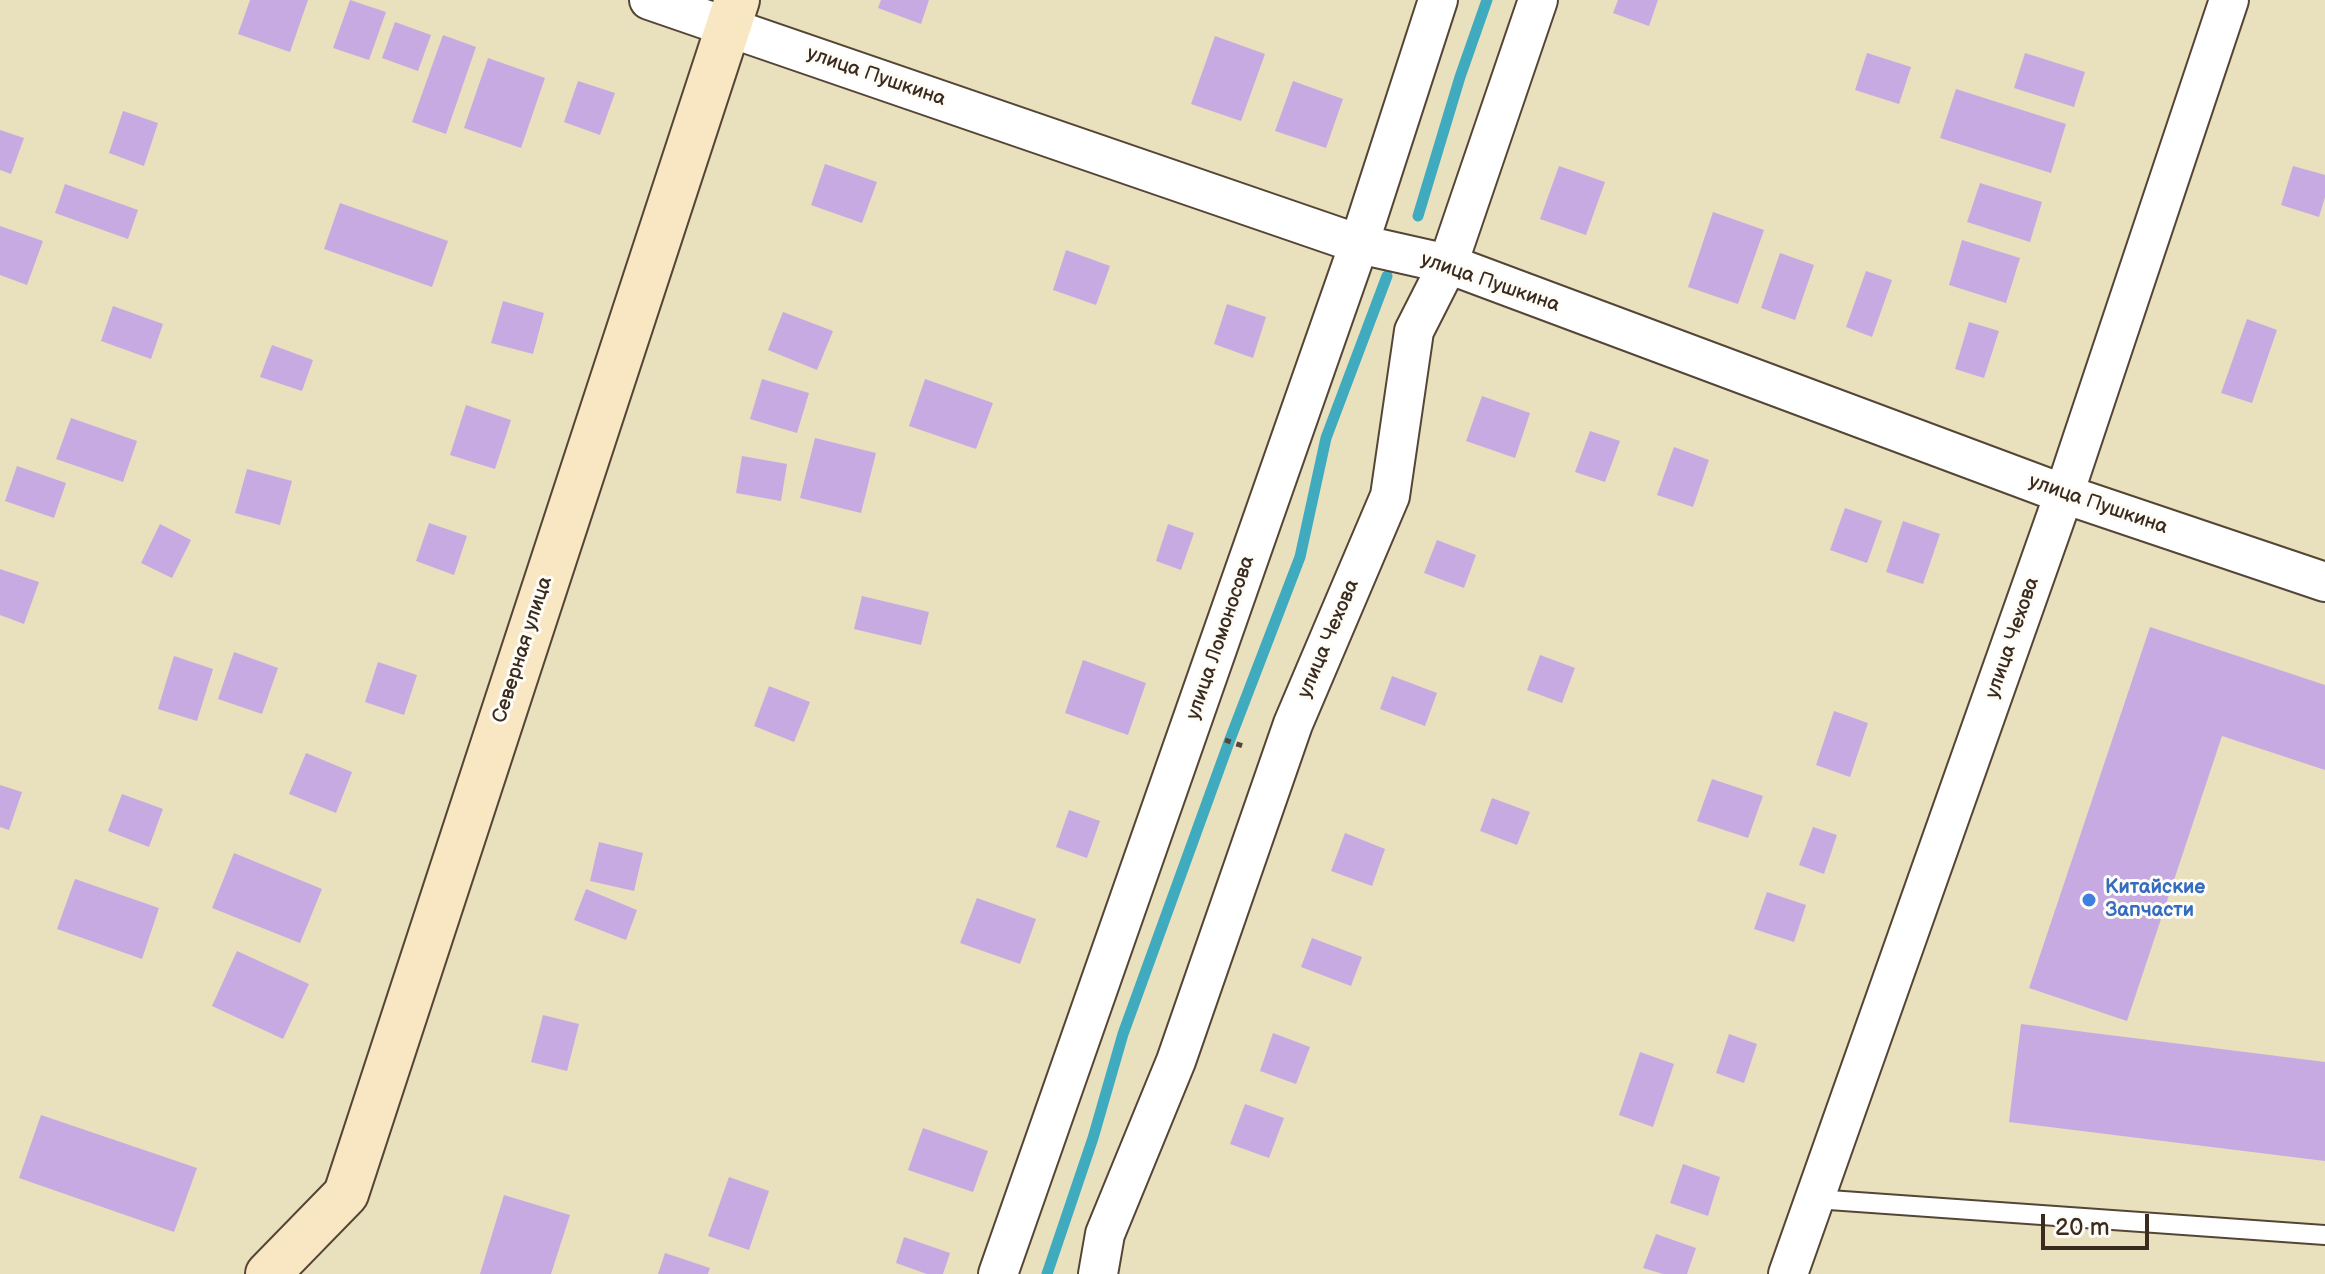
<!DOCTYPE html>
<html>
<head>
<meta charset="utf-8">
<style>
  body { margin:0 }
  #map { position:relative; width:2325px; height:1274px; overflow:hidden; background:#e9e0bd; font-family:"Balsamiq Sans",sans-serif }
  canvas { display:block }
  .scale { position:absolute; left:2041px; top:1214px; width:108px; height:36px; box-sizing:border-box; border:4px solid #3b2a1e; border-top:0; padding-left:10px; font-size:24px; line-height:28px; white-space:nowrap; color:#3b2a1e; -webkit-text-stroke:6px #fdfcf7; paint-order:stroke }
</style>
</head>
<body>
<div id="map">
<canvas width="2325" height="1274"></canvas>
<div class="scale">20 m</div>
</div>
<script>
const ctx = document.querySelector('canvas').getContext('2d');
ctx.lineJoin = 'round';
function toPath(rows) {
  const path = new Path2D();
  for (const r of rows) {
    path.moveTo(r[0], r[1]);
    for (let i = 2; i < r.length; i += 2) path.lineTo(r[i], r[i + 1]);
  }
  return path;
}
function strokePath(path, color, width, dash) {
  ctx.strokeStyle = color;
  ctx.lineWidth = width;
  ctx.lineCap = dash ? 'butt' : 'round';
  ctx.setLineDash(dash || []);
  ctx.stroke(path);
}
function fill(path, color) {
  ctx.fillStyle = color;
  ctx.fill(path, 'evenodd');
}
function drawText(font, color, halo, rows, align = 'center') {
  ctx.font = font + ' "Balsamiq Sans",sans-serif';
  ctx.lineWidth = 6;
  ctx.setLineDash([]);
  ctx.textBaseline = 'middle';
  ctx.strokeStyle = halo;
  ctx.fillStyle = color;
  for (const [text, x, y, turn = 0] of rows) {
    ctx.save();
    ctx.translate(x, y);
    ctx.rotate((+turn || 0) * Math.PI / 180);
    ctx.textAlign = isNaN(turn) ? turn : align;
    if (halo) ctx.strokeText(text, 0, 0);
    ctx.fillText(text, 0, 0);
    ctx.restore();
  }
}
strokePath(toPath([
  [1418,216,1460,77,1487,0],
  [1047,1274,1093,1138,1123,1034,1229,742,1300,557,1326,438,1387,276]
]), '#40abbf', 11);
fill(toPath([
  [250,0,308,0,290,52,238,34],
  [350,0,386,12,369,60,333,48],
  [881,0,929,0,921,24,878,8],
  [1618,0,1658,0,1649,26,1613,13],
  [395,22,431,35,418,71,382,58],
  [443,35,476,47,446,134,412,122],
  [1215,36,1265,54,1241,121,1191,104],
  [1867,53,1911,67,1899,104,1855,90],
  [2025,53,2085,72,2074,107,2014,88],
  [488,58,545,78,521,148,464,128],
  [578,81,615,93,600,135,564,122],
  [1293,81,1343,99,1326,148,1275,131],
  [1956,89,2066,124,2051,173,1940,138],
  [123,111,158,123,144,166,109,153],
  [0,130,24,138,11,174,0,170],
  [825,164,877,182,862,223,811,205],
  [1559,166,1605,182,1586,235,1540,219],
  [2293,166,2325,175,2325,197,2319,217,2281,205],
  [1980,183,2042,202,2030,242,1967,222],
  [65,184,138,210,128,239,55,213],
  [340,203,448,241,432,287,324,249],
  [1713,212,1764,230,1738,304,1688,287],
  [0,226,43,241,27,285,0,275],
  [1962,240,2020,258,2006,303,1949,285],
  [1066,250,1110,266,1096,305,1053,290],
  [1780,253,1814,265,1795,320,1761,308],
  [1866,271,1892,280,1872,337,1846,327],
  [503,301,544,313,533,354,491,343],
  [1227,304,1266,317,1253,358,1214,344],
  [113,306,163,324,151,359,101,341],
  [783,312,833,331,817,370,768,350],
  [2247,319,2277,330,2252,403,2221,393],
  [1969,322,1999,331,1984,378,1955,369],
  [272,345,313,360,302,391,260,377],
  [762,379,809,393,797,433,750,419],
  [925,379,993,403,976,449,909,426],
  [1482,396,1530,413,1515,458,1466,441],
  [466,405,511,420,495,469,450,455],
  [71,418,137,441,123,482,56,459],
  [1590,431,1620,441,1605,482,1575,472],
  [815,438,876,453,861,513,800,498],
  [1674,447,1709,460,1693,507,1657,495],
  [742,456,787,464,781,501,736,493],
  [17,466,66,483,54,518,5,501],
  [247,469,292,481,280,525,235,513],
  [1845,508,1882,521,1867,563,1830,550],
  [1903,521,1940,534,1923,584,1886,572],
  [429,523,467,536,454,575,416,561],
  [160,524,191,540,172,578,141,563],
  [1168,524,1194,533,1181,570,1156,561],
  [1437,540,1476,555,1464,588,1424,573],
  [0,569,39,582,24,624,0,615],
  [862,596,929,612,921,645,854,629],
  [2150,627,2325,685,2325,770,2222,736,2127,1021,2029,988],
  [234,652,278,668,262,714,218,699],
  [1540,655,1575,668,1562,703,1527,690],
  [174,656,213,669,197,721,158,709],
  [1083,660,1146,683,1128,735,1065,713],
  [378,662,417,675,404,715,365,702],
  [1392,676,1437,693,1425,726,1380,709],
  [769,686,810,702,794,742,754,726],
  [1834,711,1868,723,1850,777,1816,765],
  [306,753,352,772,336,813,289,794],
  [1712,779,1763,796,1748,838,1697,821],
  [0,785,22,792,9,830,0,827],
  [122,794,163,809,149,847,108,831],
  [1492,798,1530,812,1517,845,1480,831],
  [1069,810,1100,821,1087,858,1056,847],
  [1813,827,1837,835,1824,874,1799,865],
  [1345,833,1385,849,1372,886,1331,871],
  [599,842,643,853,634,891,590,881],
  [234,853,322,889,300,943,212,908],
  [75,879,159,908,142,959,57,929],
  [586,889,637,910,626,940,574,920],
  [1767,892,1806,905,1794,942,1754,929],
  [977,898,1036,919,1020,964,960,943],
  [1312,938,1362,957,1351,986,1301,967],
  [237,951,309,984,283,1039,212,1006],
  [543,1015,579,1024,567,1071,531,1062],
  [2021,1024,2325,1062,2325,1161,2009,1122],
  [1273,1033,1310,1047,1296,1084,1260,1071],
  [1729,1034,1757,1044,1744,1083,1716,1073],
  [1640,1052,1674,1064,1653,1127,1619,1115],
  [1245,1104,1284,1118,1269,1158,1230,1144],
  [41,1115,197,1168,174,1232,19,1178],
  [923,1128,988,1151,973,1192,908,1170],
  [1683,1164,1720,1177,1708,1216,1670,1203],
  [729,1177,769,1191,749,1250,708,1236],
  [504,1195,570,1215,551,1274,480,1274],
  [1656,1234,1696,1248,1687,1274,1663,1274,1643,1268],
  [904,1237,950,1253,943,1274,927,1274,896,1263],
  [665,1253,710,1268,708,1274,658,1274]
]), '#c8aae2');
const service = toPath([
  [1815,1199,2325,1235]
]);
const minor = toPath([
  [649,0,1359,244,1448,264,2064,494,2325,582],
  [998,1274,1359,244,1438,0],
  [1098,1274,1105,1234,1176,1061,1293,724,1390,496,1414,331,1448,264,1538,0],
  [1788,1274,2064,494,2229,0]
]);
const secondary = toPath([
  [268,1274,346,1194,737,0]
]);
strokePath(service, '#554536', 22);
strokePath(minor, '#554536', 42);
strokePath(secondary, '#554536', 48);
strokePath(toPath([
  [1225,740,1243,746]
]), '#554536', 5, [6, 6]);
strokePath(service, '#fff', 18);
strokePath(minor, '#fff', 38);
strokePath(secondary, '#f9e7c3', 44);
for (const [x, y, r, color] of [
  [2089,900,8,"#3f7fe0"]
]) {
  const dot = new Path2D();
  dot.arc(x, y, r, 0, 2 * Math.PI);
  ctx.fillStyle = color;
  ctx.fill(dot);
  strokePath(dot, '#fdfcf7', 3);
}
drawText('20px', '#3b2a1e', '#fdfcf7', [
  ["улица Пушкина",876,77,19],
  ["улица Пушкина",1490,283,19],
  ["улица Пушкина",2098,505,19],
  ["улица Ломоносова",1221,638,-71],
  ["улица Чехова",2013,638,-71],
  ["улица Чехова",1329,639,-67],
  ["Северная улица",523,650,-72]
]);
drawText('bold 20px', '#366cbe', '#fdfcf7', [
  ["Китайские",2105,888],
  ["Запчасти",2105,911]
], 'left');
</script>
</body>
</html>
